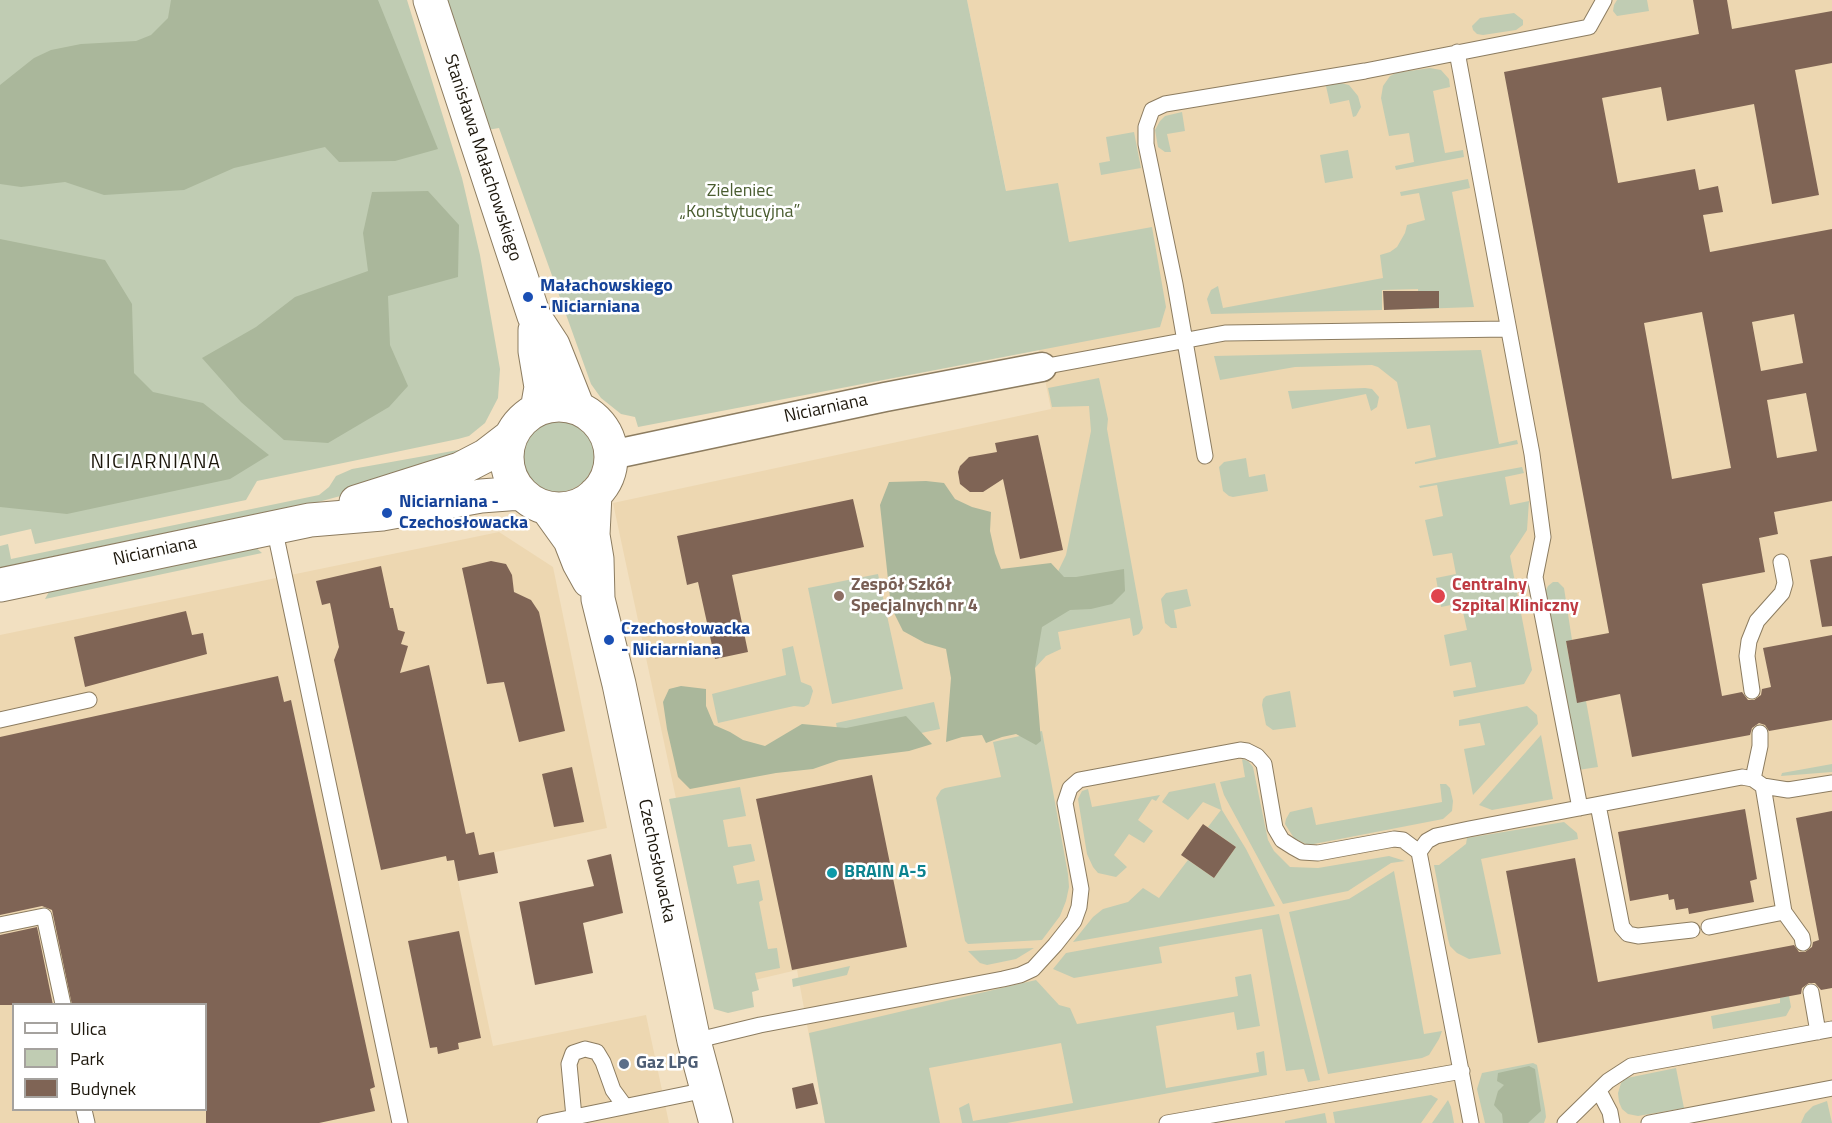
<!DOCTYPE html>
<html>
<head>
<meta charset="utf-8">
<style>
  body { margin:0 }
  #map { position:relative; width:1832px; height:1123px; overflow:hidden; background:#f2e0c1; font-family:"Titillium Web",sans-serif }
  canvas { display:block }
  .legend { position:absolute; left:12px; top:1003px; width:195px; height:108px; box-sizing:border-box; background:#fff; border:2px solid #a5a29e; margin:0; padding:8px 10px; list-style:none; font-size:18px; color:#1d170c }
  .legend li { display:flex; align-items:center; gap:12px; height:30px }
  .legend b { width:30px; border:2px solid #a5a29e }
</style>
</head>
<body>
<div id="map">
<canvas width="1832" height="1123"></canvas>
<ul class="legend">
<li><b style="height:8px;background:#fff"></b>Ulica</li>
<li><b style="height:16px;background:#c0ccb3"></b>Park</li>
<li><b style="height:16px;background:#7f6455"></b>Budynek</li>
</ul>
</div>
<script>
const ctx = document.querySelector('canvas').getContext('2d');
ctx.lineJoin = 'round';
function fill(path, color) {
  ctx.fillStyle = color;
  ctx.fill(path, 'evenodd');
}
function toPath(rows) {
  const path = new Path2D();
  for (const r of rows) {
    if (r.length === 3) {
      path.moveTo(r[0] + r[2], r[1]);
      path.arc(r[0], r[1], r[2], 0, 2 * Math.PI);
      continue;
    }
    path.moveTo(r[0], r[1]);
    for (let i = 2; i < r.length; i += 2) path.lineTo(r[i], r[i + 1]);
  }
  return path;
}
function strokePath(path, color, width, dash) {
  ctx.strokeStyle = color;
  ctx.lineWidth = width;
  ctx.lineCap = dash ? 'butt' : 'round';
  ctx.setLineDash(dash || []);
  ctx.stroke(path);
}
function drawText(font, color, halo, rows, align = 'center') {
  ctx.font = font + ' "Titillium Web",sans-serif';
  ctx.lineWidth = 5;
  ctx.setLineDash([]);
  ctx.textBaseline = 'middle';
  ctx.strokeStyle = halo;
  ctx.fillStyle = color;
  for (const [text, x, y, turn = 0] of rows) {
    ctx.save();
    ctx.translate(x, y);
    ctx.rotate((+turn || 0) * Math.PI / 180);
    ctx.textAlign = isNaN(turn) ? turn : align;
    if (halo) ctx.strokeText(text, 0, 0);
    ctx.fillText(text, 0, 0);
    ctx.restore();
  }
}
fill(toPath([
  [967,0,1832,0,1832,1123,825,1123,797,970,725,987,713,972,613,503,1051,409],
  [499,532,553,567,607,828,454,861,493,1046,646,1015,669,1123,0,1123,0,635],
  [14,1004,206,1004,206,1110,14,1110]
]), '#edd7b1');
fill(toPath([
  [0,0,407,0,462,178,480,255,500,369,498,398,485,423,469,436,458,439,257,481,246,500,35,544,31,529,0,536],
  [445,0,967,0,1006,191,1058,183,1069,242,1152,227,1166,307,1160,327,638,427,635,417,621,414,601,398,591,384,499,128,487,130],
  [1617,0,1647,0,1649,11,1617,16,1613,11,1614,5],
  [1514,13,1523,20,1523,25,1516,30,1483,35,1477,34,1473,30,1472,26,1480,18],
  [1430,68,1441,70,1449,79,1450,87,1433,91,1445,153,1463,150,1464,157,1396,170,1395,166,1414,162,1409,133,1389,136,1381,98,1383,86,1390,76,1396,73],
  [1341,83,1349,85,1358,96,1361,107,1356,116,1353,117,1349,100,1330,104,1326,86],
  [1182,112,1185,131,1167,134,1171,152,1165,152,1158,147,1155,130,1160,121,1165,116],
  [1134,132,1141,168,1101,175,1099,163,1110,161,1106,137],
  [1348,150,1353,178,1325,183,1320,155],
  [1468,179,1470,188,1452,192,1474,307,1419,309,1418,289,1382,290,1382,310,1211,314,1207,299,1211,290,1218,286,1223,308,1383,278,1380,255,1390,252,1397,247,1405,233,1407,225,1425,220,1419,193,1401,196,1400,192],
  [1481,350,1499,444,1517,440,1518,444,1415,464,1415,462,1436,457,1430,425,1407,429,1397,382,1378,367,1372,365,1295,367,1220,380,1214,356],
  [1099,378,1108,419,1107,429,1143,628,1139,634,1133,636,1130,618,1058,632,1061,649,1046,656,1035,668,1016,658,1066,555,1091,431,1089,406,1052,407,1048,388],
  [1365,388,1372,389,1379,397,1377,407,1371,411,1366,394,1292,409,1288,391],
  [558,456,36],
  [458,450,463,452,359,491,307,505,0,571,0,546,8,544,11,559,319,495,329,487,336,476,352,469],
  [1246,458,1249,477,1265,474,1268,491,1233,497,1229,496,1223,491,1219,467,1224,462],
  [1522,467,1524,473,1505,477,1510,505,1529,501,1527,530,1510,556,1532,670,1524,684,1454,697,1453,691,1476,687,1471,662,1450,666,1444,635,1467,630,1461,603,1441,607,1436,578,1456,574,1452,553,1433,556,1425,520,1443,516,1437,485,1420,488,1419,486],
  [254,546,262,553,45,599,51,588],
  [878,574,903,689,832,704,808,588],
  [1553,582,1558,582,1564,588,1572,640,1566,642,1577,702,1586,701,1598,767,1578,770,1545,592,1548,586],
  [1187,589,1191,606,1174,610,1177,628,1171,628,1165,623,1161,599,1166,593],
  [793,646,801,682,811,686,813,691,809,704,804,707,794,706,718,723,712,694,786,675,782,649],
  [1290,691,1296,727,1273,730,1266,725,1262,705,1263,699,1266,696],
  [934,702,940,729,841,750,836,723],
  [1527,706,1537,715,1538,724,1473,795,1464,749,1485,745,1480,723,1459,726,1459,720],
  [1042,731,1068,874,1069,887,1066,901,1060,916,1042,940,968,944,965,941,936,798,941,790,945,788,1001,777,993,742],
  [1541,735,1553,799,1492,810,1479,805],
  [1242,759,1248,761,1253,767,1268,840,1274,851,1290,867,1318,868,1389,856,1405,861,1391,863,1348,891,1283,904,1224,795,1220,782,1245,777],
  [1832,764,1832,772,1781,776,1782,773],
  [1215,783,1222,810,1246,849,1275,906,1073,942,1093,917,1103,909,1128,902,1143,888,1159,898,1188,860,1214,878,1236,847,1208,827,1221,810,1203,802,1188,820,1162,802,1169,792],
  [1440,784,1446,784,1450,788,1453,801,1452,811,1443,819,1314,844,1306,844,1294,838,1285,824,1286,819,1290,812,1312,807,1316,825,1442,802],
  [740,787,746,816,723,820,728,847,751,844,755,861,733,866,737,884,759,880,763,900,759,902,768,949,777,948,780,968,755,973,759,990,752,992,754,1007,728,1013,714,1009,669,799],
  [1088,789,1092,807,1160,795,1156,801,1152,799,1138,820,1153,831,1144,843,1129,834,1114,855,1127,867,1116,877,1098,873,1093,867,1087,854,1078,799,1082,791],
  [1564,822,1577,833,1578,839,1481,859,1501,954,1469,959,1457,953,1450,946,1448,939,1434,865,1439,865,1466,844,1467,838],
  [1394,871,1424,1034,1442,1031,1439,1039,1429,1055,1422,1058,1328,1074,1289,912,1349,899],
  [1279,914,1320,1080,1308,1082,1304,1069,1286,1071,1262,929,1159,947,1162,963,1074,978,1053,969,1066,953],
  [1034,948,1016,959,987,965,980,963,968,951],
  [850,966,847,975,793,987,792,979],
  [1251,974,1260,1026,1237,1030,1234,1012,1156,1026,1166,1088,1259,1072,1256,1053,1264,1051,1267,1075,1007,1123,962,1123,959,1108,969,1103,973,1121,1073,1103,1061,1043,929,1068,940,1123,825,1123,809,1033,1036,980,1059,1005,1070,1008,1077,1024,1238,996,1235,977],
  [1789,996,1791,1007,1786,1016,1713,1029,1711,1016,1780,1003,1780,998],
  [1533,1063,1537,1065,1545,1109,1546,1117,1544,1123,1485,1123,1477,1089,1482,1073],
  [1676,1068,1684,1108,1638,1116,1628,1114,1622,1109,1619,1102,1618,1093,1621,1083,1627,1078],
  [1431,1095,1438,1099,1421,1123,1335,1123,1333,1112],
  [1448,1100,1451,1107,1454,1123,1432,1123],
  [1827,1101,1832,1123,1801,1123,1805,1114,1813,1106],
  [1325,1113,1327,1123,1285,1123,1285,1121]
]), '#c0ccb3');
fill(toPath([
  [171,0,378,0,438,149,395,161,339,162,325,147,234,168,184,190,104,195,65,182,21,187,0,184,0,85,34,58,51,50,81,44,136,41,151,35,168,18],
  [428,191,459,225,458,277,388,296,390,345,408,386,389,407,328,443,284,440,241,402,202,358,256,327,295,297,368,271,363,233,372,192],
  [0,239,105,260,132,304,134,373,153,392,203,403,269,455,230,479,67,514,0,507],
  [926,481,944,483,955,499,972,507,991,512,990,531,995,553,1001,569,1051,563,1064,577,1076,577,1124,569,1125,591,1112,604,1091,609,1070,610,1042,627,1035,668,1041,741,1036,745,1016,734,1002,737,986,743,982,735,962,737,946,742,951,678,946,649,925,643,903,631,891,607,880,505,889,482],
  [681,686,706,689,706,706,714,725,730,732,743,740,765,746,802,724,846,728,906,716,932,744,909,751,839,760,813,769,776,773,690,789,678,777,667,729,663,702,669,689],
  [1529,1066,1535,1069,1541,1111,1528,1123,1503,1123,1502,1114,1494,1105,1498,1091,1504,1085,1497,1081,1498,1073]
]), '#aab79b');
fill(toPath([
  [1693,0,1727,0,1732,29,1832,11,1832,63,1795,70,1819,195,1772,204,1754,104,1667,121,1661,87,1602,98,1618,183,1695,169,1699,190,1718,186,1723,212,1703,215,1710,252,1832,229,1832,501,1774,512,1778,534,1759,538,1765,572,1702,584,1722,696,1742,692,1748,700,1754,700,1761,695,1762,689,1771,687,1763,648,1832,635,1832,720,1769,731,1765,725,1759,723,1752,728,1750,735,1632,757,1620,694,1577,703,1566,641,1609,633,1504,72,1699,34],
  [1702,312,1731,468,1672,479,1644,323],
  [1794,314,1803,363,1761,371,1752,322],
  [1806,393,1817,451,1777,458,1767,400],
  [1383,291,1439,291,1439,308,1384,310],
  [1038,435,1063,550,1020,559,1003,479,983,492,970,492,960,484,958,472,960,466,969,457,997,452,995,443],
  [853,499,864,547,732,575,748,652,715,659,698,582,687,585,677,536],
  [1832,556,1832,626,1822,627,1810,560],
  [491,561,506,564,512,575,514,592,531,600,539,612,565,731,519,742,504,682,487,684,462,568],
  [381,566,390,608,393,608,398,630,405,632,401,644,408,646,400,673,429,665,466,834,474,832,479,855,494,852,498,873,458,881,454,860,447,861,446,856,381,870,334,660,339,647,330,603,322,605,316,581],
  [186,611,192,635,203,633,207,654,85,687,74,637],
  [278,676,284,702,291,700,375,1087,370,1089,375,1111,319,1123,206,1123,206,1005,72,1005,52,910,42,906,0,915,0,737],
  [572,767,584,822,554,827,542,774],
  [872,775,907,947,792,970,756,799],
  [1745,809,1757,879,1750,881,1754,902,1689,914,1688,908,1676,910,1674,899,1669,900,1668,894,1630,901,1618,832],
  [1832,811,1832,988,1821,990,1815,983,1809,983,1802,988,1801,994,1538,1043,1506,871,1575,858,1598,982,1794,945,1799,952,1805,952,1812,947,1813,942,1819,940,1796,818],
  [1203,824,1236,847,1214,878,1181,855],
  [611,854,623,913,583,923,593,973,535,985,519,902,594,886,587,860],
  [37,927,53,1005,0,1005,0,935],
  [459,931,481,1038,458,1043,459,1049,438,1054,437,1047,430,1048,408,941],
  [813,1083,818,1104,796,1109,792,1088]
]), '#7f6455');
const lane = toPath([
  [1457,52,1532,454,1543,537,1535,577,1580,808],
  [1042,367,1225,333,1508,329],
  [1205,456,1175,284,1146,144,1146,127,1152,110,1165,104,1365,71,1589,27,1604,0],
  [274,527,400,1123],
  [1752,691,1747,656,1749,641,1757,621,1782,593,1785,583,1781,562],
  [0,720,89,700],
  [1753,779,1760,746,1760,733],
  [1598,805,1622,927,1628,934,1638,936,1692,930],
  [1784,912,1802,937,1803,943],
  [0,925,44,916,63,1004],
  [1709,927,1784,912,1763,786],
  [1811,992,1818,1032],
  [694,1041,760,1025,1003,979,1020,975,1033,969,1055,945,1074,921,1079,907,1081,889,1065,803,1070,788,1079,780,1240,750,1247,751,1257,756,1264,764,1275,828,1282,840,1293,847,1302,852,1318,853,1394,839,1403,840,1419,852],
  [1599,1091,1610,1112,1612,1123],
  [84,1110,87,1123],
  [574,1117,569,1064,573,1053,585,1049,597,1052,603,1062,613,1090,624,1105],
  [545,1123,706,1090],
  [1167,1123,1462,1071],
  [1471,1123,1419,852,1427,841,1436,836,1469,829,1742,777,1753,779,1763,786,1788,790,1832,783],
  [1565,1123,1608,1081,1631,1066,1832,1029],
  [1649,1123,1832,1088]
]);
const street = toPath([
  [611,455,885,397,1042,367]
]);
const secondary = toPath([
  [430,0,534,316,553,345,578,408],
  [535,330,535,351,541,387,537,410],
  [559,457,52],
  [595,494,593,535,597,559,598,599,619,684,694,1041,716,1123],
  [356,502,460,469,485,456,511,436],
  [547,508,570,540,579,563,589,581],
  [0,585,310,520,382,514,481,496,521,493]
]);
strokePath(lane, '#8c7c60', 17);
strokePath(street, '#8c7c60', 31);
strokePath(secondary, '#8c7c60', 35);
strokePath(lane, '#fff', 15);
strokePath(street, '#fff', 28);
strokePath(secondary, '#fff', 33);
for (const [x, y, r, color] of [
  [528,297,6,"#1a4fb4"],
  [387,513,6,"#1a4fb4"],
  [839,596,6,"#8d6e63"],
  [1438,596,8,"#e0444e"],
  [609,640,6,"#1a4fb4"],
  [832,873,6,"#0f9aa8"],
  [624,1064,6,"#5c6f8a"]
]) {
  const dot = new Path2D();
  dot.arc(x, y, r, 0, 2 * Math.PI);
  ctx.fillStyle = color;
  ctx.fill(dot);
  strokePath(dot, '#fff', 2);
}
drawText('18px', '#1d170c', '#fff', [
  ["Stanisława Małachowskiego",482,158,72],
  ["Niciarniana",826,409,-12],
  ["Niciarniana",155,552,-12],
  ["Czechosłowacka",656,861,78]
]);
drawText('18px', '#495c2f', '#fff', [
  ["Zieleniec",740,192],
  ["„Konstytucyjna”",740,213]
]);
drawText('bold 18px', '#164399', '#fff', [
  ["Małachowskiego",540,287],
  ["- Niciarniana",540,308],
  ["Niciarniana -",399,503],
  ["Czechosłowacka",399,524],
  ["Czechosłowacka",621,630],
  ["- Niciarniana",621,651]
], 'left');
drawText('bold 18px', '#785e54', '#fff', [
  ["Zespół Szkół",851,586],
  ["Specjalnych nr 4",851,607]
], 'left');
drawText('bold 18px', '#be3a42', '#fff', [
  ["Centralny",1452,586],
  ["Szpital Kliniczny",1452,607]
], 'left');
drawText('bold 18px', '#0d838f', '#fff', [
  ["BRAIN A-5",844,873]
], 'left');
drawText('bold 18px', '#4e5e75', '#fff', [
  ["Gaz LPG",636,1064]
], 'left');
ctx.letterSpacing = '1.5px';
drawText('20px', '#1d170c', '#fff', [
  ["NICIARNIANA",156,463]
]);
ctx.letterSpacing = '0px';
</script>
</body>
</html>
